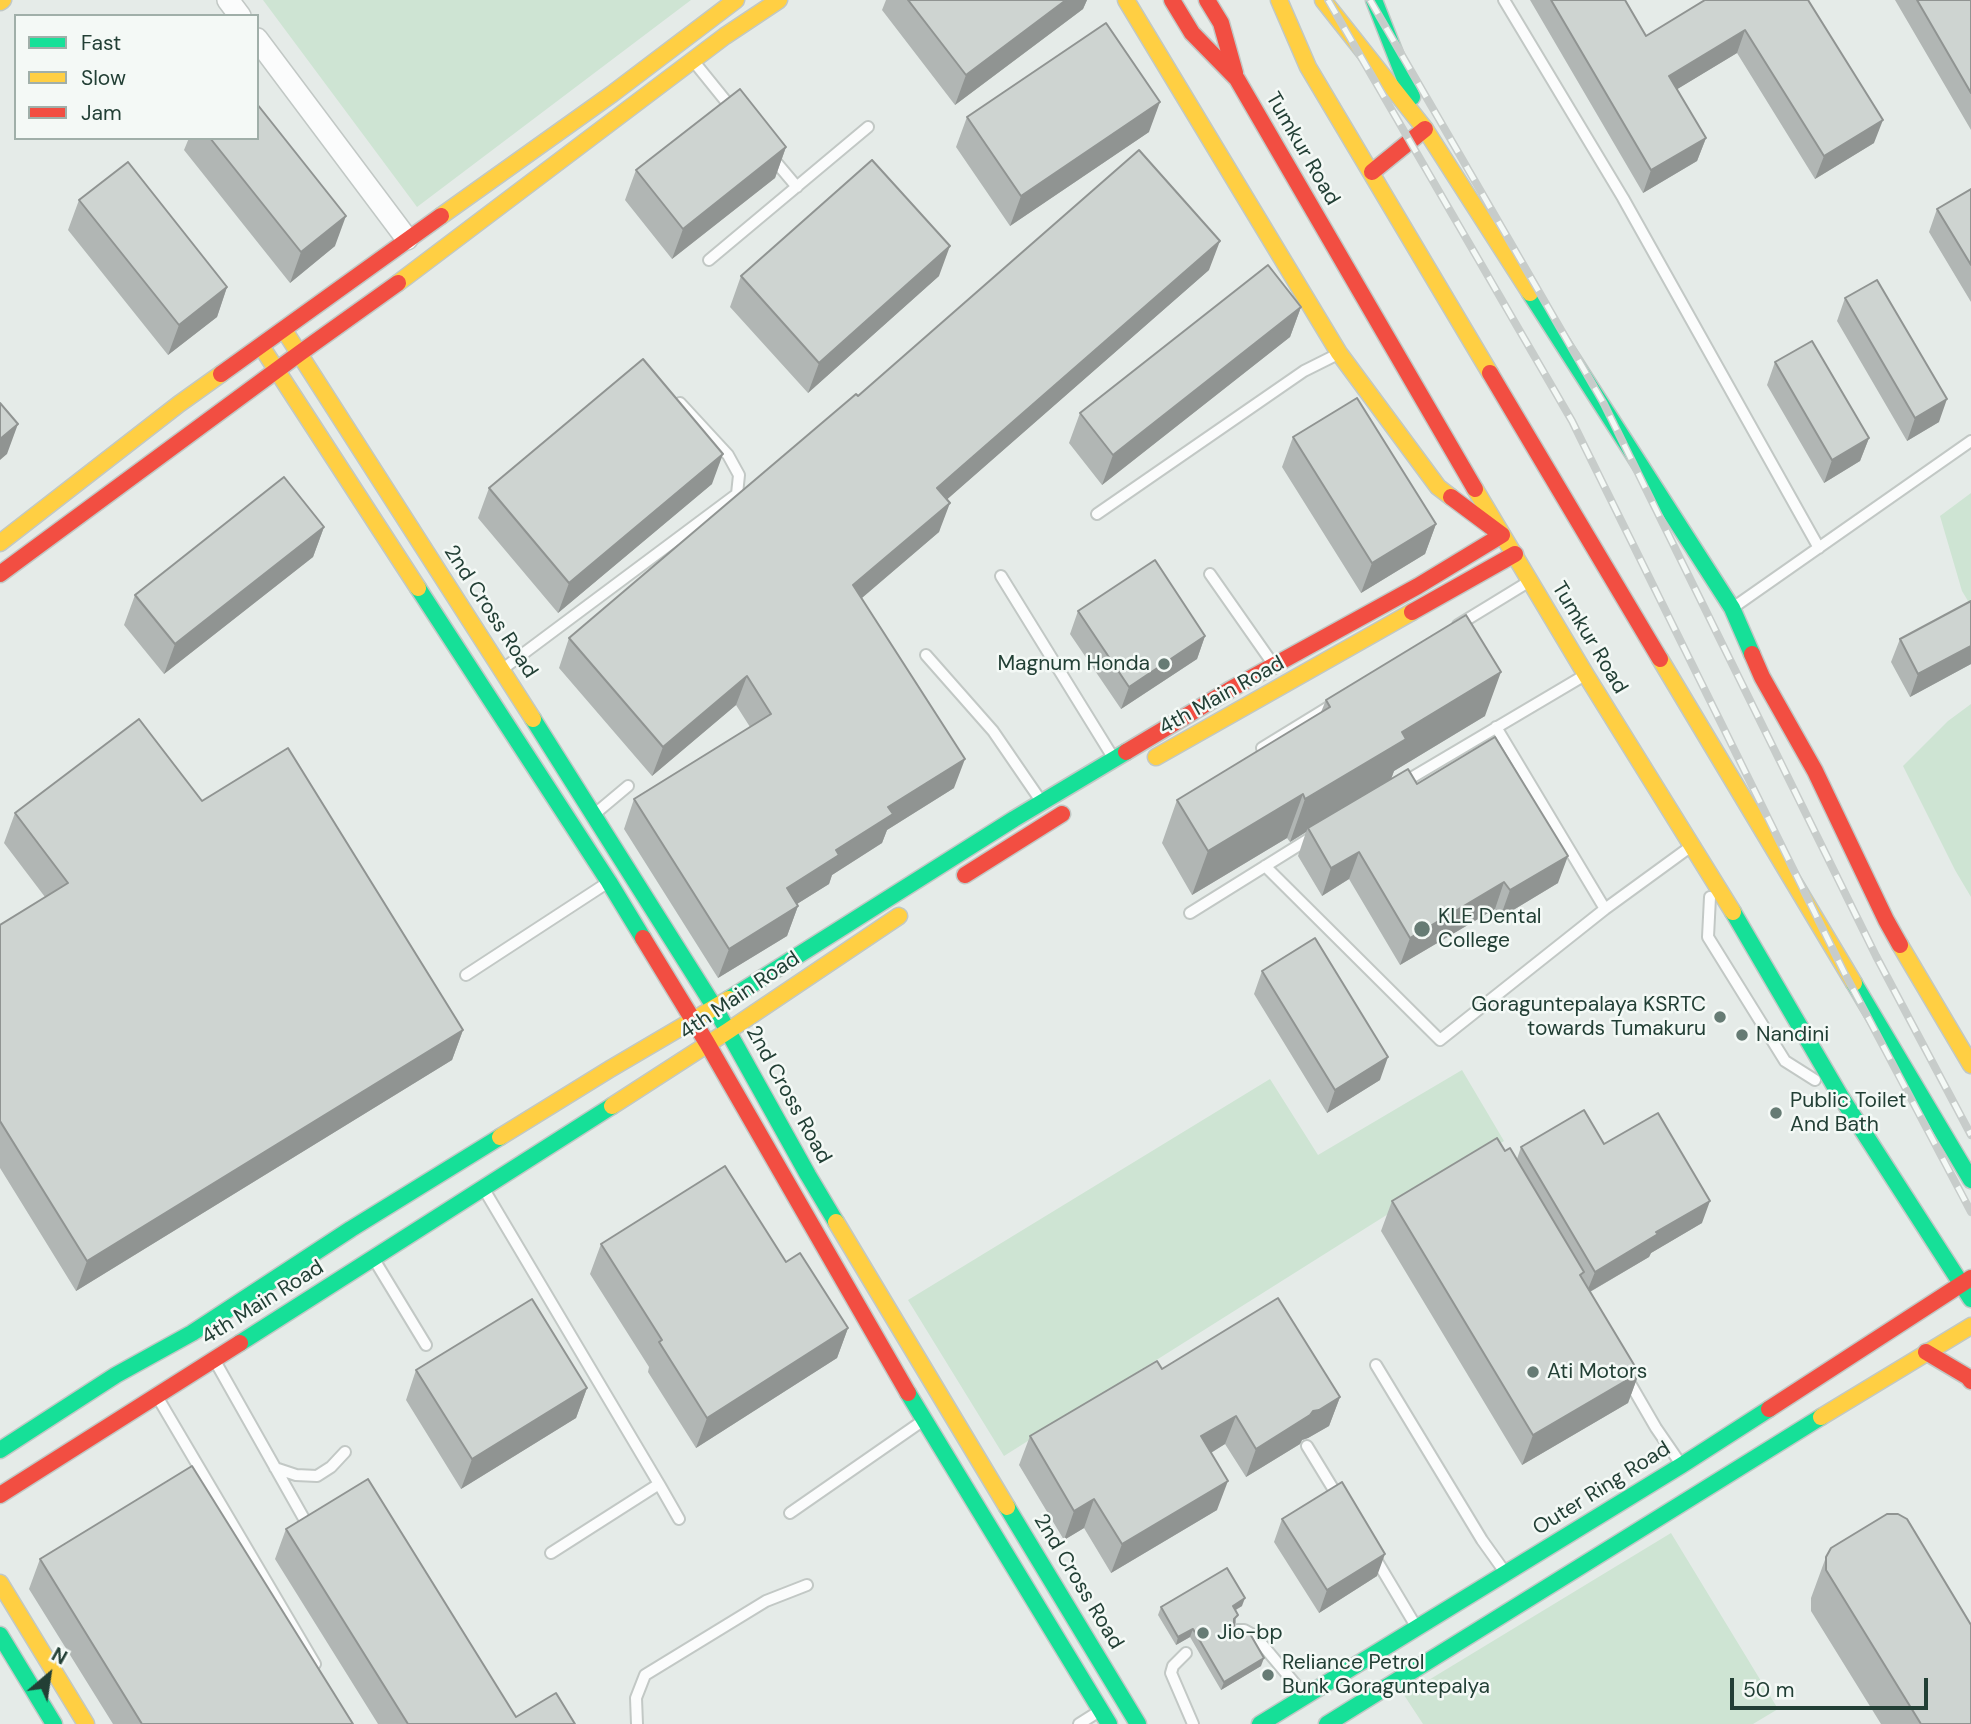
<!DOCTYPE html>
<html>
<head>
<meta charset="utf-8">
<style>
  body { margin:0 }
  #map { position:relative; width:1971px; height:1724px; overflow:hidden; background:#e5ebe8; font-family:"DM Sans",sans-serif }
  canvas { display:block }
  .legend { position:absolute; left:14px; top:14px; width:245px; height:126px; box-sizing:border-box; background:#f4f9f6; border:2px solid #a0afa9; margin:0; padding:9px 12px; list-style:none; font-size:21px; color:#223f35 }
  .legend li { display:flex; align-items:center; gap:14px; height:35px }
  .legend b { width:35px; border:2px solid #a0afa9 }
  .north { position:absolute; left:14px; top:1640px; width:70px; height:70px; -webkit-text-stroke:5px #f4f9f6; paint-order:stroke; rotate:29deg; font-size:19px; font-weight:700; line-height:28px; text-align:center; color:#223f35 }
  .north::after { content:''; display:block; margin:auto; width:24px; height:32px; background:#223f35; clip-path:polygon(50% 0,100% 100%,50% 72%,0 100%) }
  .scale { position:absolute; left:1730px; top:1678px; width:198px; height:32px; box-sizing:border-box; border:4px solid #223f35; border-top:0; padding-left:9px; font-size:21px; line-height:24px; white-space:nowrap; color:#223f35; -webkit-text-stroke:5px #f4f9f6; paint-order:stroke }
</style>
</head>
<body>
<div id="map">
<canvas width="1971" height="1724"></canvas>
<ul class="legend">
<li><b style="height:9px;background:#16e098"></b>Fast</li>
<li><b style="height:9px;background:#ffcf43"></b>Slow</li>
<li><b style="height:9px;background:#f24e42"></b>Jam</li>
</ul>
<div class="north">N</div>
<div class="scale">50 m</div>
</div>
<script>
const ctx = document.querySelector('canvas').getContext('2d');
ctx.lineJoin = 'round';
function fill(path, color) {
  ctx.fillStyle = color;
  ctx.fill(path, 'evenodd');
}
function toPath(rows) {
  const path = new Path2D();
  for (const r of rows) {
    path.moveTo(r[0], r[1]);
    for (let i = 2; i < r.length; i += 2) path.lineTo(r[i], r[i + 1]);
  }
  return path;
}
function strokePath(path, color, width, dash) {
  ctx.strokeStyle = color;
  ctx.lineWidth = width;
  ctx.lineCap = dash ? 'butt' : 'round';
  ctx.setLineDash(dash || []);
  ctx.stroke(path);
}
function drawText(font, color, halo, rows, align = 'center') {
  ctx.font = font + ' "DM Sans",sans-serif';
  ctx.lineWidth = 5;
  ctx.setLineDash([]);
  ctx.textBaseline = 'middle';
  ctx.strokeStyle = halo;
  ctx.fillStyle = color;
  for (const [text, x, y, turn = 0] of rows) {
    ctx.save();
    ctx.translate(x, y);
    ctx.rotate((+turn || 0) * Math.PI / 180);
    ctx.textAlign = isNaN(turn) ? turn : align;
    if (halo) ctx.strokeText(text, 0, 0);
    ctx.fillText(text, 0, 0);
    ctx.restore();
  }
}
fill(toPath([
  [263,0,691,0,417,207],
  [1971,493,1971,606,1962,591,1940,516],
  [1971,704,1971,897,1955,870,1903,766,1948,721],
  [1462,1070,1504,1141,1004,1456,908,1300,1270,1079,1318,1155],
  [1671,1533,1778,1709,1753,1724,1423,1724,1404,1695]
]), '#cee4d3');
const lane = toPath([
  [1504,0,1623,198,1819,548],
  [695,63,733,110],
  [770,155,797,187],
  [709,260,868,127],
  [1097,514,1304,371,1336,355],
  [1210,574,1273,664],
  [1001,576,1114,759],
  [1734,607,1971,441],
  [1458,625,1525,584],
  [926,655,993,731,1041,801],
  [504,668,737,494,739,475,728,455,680,403],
  [1496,727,1605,909],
  [1262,748,1332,705],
  [1401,784,1580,678],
  [597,812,628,786],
  [1265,866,1440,1040,1605,909,1686,850],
  [1710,897,1708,937,1785,1061,1815,1080],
  [1190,913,1312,837],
  [466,975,607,883],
  [485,1191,659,1484],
  [375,1261,426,1345],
  [215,1361,303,1517],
  [1376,1365,1482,1540,1502,1568],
  [1627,1378,1656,1428,1678,1460],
  [158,1398,315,1664],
  [1307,1446,1340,1500],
  [275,1468,296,1475,317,1476,331,1467,345,1452],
  [790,1513,921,1422],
  [551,1553,659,1484,679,1519],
  [1374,1556,1414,1623],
  [1238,1630,1244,1630,1255,1636,1301,1691],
  [1186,1653,1173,1666,1171,1673,1193,1724],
  [637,1724,636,1698,645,1675,766,1601,807,1585],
  [1079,1724,1098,1712]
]);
const street = toPath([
  [228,0,240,16],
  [257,39,407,239]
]);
const fast = toPath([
  [1374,0,1412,97],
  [1530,293,1732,608,1752,654],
  [418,588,609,882,643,938],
  [533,719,715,1008,808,1175,836,1222],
  [1733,912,1841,1097,1971,1299],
  [1854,983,1971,1180],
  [729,999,1014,819,1126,752],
  [240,1343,612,1106],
  [908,1393,1109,1724],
  [0,1450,116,1375,192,1333,351,1229,500,1137],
  [1007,1507,1138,1724],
  [0,1635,54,1724],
  [1260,1724,1682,1465,1769,1409],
  [1327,1724,1821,1417]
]);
const slow = toPath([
  [1126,0,1339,353,1438,487,1451,497],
  [1279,0,1308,67,1490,373],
  [1323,0,1425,129,1530,293],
  [0,2,3,0],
  [441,216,612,94,736,0],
  [398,283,725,36,779,0],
  [284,330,533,719],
  [261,346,418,588],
  [1475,489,1586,675,1733,912],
  [0,543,179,404,221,374],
  [1660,659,1854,983],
  [1156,757,1412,612],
  [1900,945,1971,1065],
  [612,1106,728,1031,899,916],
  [500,1137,610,1069,729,999],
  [836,1222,1007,1507],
  [1821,1417,1971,1326],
  [0,1583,86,1724]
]);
const jam = toPath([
  [1172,0,1192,33,1237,79,1475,489],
  [1207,0,1221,23,1235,73],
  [1372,172,1425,129],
  [1490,373,1660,659],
  [221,374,441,216],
  [0,574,300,353,398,283],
  [1412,612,1515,554],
  [1752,654,1762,677,1815,771,1886,920,1900,945],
  [1126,752,1231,689,1418,586,1502,535,1451,497],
  [965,875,1062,814],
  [643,938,707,1043,908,1393],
  [1926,1352,1968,1377,1971,1381],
  [1769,1409,1971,1278],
  [0,1495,240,1343]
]);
strokePath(lane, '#c2c8c5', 14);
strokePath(street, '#c2c8c5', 24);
strokePath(fast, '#c1c8c5', 19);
strokePath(slow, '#c1c8c5', 19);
strokePath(jam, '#c1c8c5', 19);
strokePath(lane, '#fbfcfc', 10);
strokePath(street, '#fbfcfc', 21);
strokePath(fast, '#16e098', 16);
strokePath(slow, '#ffcf43', 16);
strokePath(jam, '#f24e42', 16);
const rail = toPath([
  [1328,0,1572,421,1844,972,1971,1212],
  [1370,0,1604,404,1876,956,1971,1135]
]);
strokePath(rail, '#c7ccca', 8);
strokePath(rail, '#f4f9f6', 5, [16]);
fill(toPath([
  [886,0,1087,0,1083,9,955,105,882,10],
  [1530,0,1625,0,1646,36,1808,0,1874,143,1815,179,1737,53,1677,89,1706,138,1697,161,1643,193],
  [1895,0,1971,0,1971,130],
  [967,117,1149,132,1010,226,956,147],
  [189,138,257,138,335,246,290,283,184,150],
  [786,147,775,178,672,259,625,200,636,170],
  [1971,189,1971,302,1929,232,1937,209],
  [79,200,227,287,217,317,168,355,68,230],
  [1209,270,947,499,939,532,862,598,954,788,887,830,882,843,832,875,829,884,797,904,798,906,787,936,718,978,624,829,634,799,750,727,736,705,652,776,559,668,569,638,858,396],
  [741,276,939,276,808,393,730,307],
  [1845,298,1939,422,1907,441,1837,321],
  [1301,307,1290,337,1102,485,1069,443,1080,413],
  [1775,362,1869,438,1860,461,1824,483,1767,385],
  [1293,437,1436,524,1425,554,1361,593,1282,467],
  [712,484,558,613,478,518,489,488],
  [324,527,313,557,164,674,124,625,135,595],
  [1971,601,1971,664,1910,697,1891,662,1900,639],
  [1078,611,1205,636,1197,659,1121,709,1070,634],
  [1326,700,1485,716,1394,771,1391,779,1417,784,1558,883,1500,918,1495,909,1400,965,1349,879,1322,896,1298,856,1306,832,1290,842,1287,838,1192,895,1162,843,1177,800,1321,712],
  [15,813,463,1030,452,1060,76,1291,0,1168,0,925,45,897,4,843],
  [1262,971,1380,1080,1327,1113,1254,994],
  [1604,1144,1702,1223,1651,1253,1649,1257,1590,1292,1639,1373,1628,1403,1522,1465,1381,1231,1392,1201,1517,1159,1521,1147],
  [601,1244,786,1262,848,1328,837,1358,696,1448,648,1372,649,1367,590,1274],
  [1162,1369,1340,1397,1329,1426,1308,1438,1302,1440,1300,1444,1246,1477,1225,1444,1211,1453,1217,1510,1111,1573,1084,1528,1064,1540,1019,1465,1030,1436],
  [416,1370,587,1388,576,1418,461,1489,406,1400],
  [1282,1519,1377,1576,1319,1613,1274,1542],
  [286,1529,516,1717,575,1724,378,1724,275,1559],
  [1826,1557,1971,1724,1881,1724,1811,1611,1811,1598],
  [40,1559,353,1724,113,1724,29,1589],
  [1242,1606,1236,1610,1236,1623,1234,1626,1261,1666,1221,1690,1190,1637,1176,1645,1158,1615,1161,1607]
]), '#b1b6b4');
fill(toPath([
  [1066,0,1087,0,1083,9,955,105,966,75],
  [1745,30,1737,53,1661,99,1669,76],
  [1160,102,1149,132,1010,226,1021,196],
  [1883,120,1874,143,1815,179,1824,156],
  [1706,138,1697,161,1643,193,1651,170],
  [786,147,775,178,672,259,683,229],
  [346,216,335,246,290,283,301,252],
  [1220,241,1209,270,927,517,937,488],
  [950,246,939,276,808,393,819,363],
  [227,287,217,317,168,355,179,325],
  [1301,307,1290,337,1102,485,1113,455],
  [1947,399,1939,422,1907,441,1915,418],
  [18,424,7,454,0,460,0,439],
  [1869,438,1860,461,1824,483,1832,460],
  [723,454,712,484,558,613,569,583],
  [950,503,939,532,843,614,853,585],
  [1436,524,1425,554,1361,593,1372,563],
  [324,527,313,557,164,674,175,644],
  [1205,636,1197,659,1121,709,1129,687],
  [1971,646,1971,664,1910,697,1918,674],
  [1501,672,1485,716,1394,771,1390,782,1308,828,1306,832,1290,842,1305,799,1402,732],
  [747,676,736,705,652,776,663,747],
  [965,759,954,788,887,830,882,843,832,875,829,884,776,917,787,888,836,850,888,807],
  [1303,794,1287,838,1192,895,1208,851],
  [1359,852,1349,879,1322,896,1331,868],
  [1568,856,1558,883,1500,918,1510,890],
  [1504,882,1495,909,1400,965,1410,938],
  [798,906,787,936,718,978,729,949],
  [463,1030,452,1060,76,1291,87,1261],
  [1388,1057,1380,1080,1327,1113,1335,1090],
  [1710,1201,1702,1223,1651,1253,1649,1257,1586,1294,1595,1272,1656,1232],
  [848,1328,837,1358,696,1448,707,1418],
  [1639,1373,1628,1403,1522,1465,1533,1435],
  [587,1388,576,1418,461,1489,472,1459],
  [1340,1397,1329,1426,1308,1438,1302,1440,1300,1444,1246,1477,1256,1449,1313,1411],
  [1236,1416,1225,1444,1191,1465,1201,1436],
  [1228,1481,1217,1510,1111,1573,1122,1544],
  [1094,1499,1084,1528,1064,1540,1074,1511],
  [1385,1554,1377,1576,1319,1613,1327,1590],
  [1245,1598,1242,1606,1230,1613,1233,1606],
  [1193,1629,1190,1637,1176,1645,1178,1637],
  [1264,1658,1261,1666,1221,1690,1224,1682]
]), '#909492');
const building = toPath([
  [908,0,1066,0,966,75,908,0],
  [1551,0,1625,0,1646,36,1705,0,1808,0,1883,120,1824,156,1745,30,1669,76,1706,138,1651,170,1551,0],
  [1917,0,1971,0,1971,93,1917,0],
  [1106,23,1160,102,1021,196,967,117,1106,23],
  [740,89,786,147,683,229,636,170,740,89],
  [257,104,346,216,301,252,210,138,257,138,257,104],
  [1139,150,1220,241,937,488,950,503,853,585,965,759,888,807,893,814,836,850,839,855,787,888,798,906,729,949,634,799,771,714,747,676,663,747,569,638,856,394,858,396,1139,150],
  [872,160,950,246,819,363,741,276,872,160],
  [128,162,227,287,179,325,79,200,128,162],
  [1971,189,1971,265,1937,209,1971,189],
  [1268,265,1301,307,1113,455,1080,413,1268,265],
  [1877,280,1947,399,1915,418,1845,298,1877,280],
  [1812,341,1869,438,1832,460,1775,362,1812,341],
  [643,359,723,454,569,583,489,488,643,359],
  [1357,398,1436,524,1372,563,1293,437,1357,398],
  [0,403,18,424,0,439,0,403],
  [284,477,324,527,175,644,135,595,284,477],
  [1155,560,1205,636,1129,687,1078,611,1155,560],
  [1971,601,1971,646,1918,674,1900,639,1971,601],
  [1466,615,1501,672,1402,732,1406,739,1305,799,1303,794,1208,851,1177,800,1330,707,1326,700,1466,615],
  [139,719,202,801,288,748,463,1030,87,1261,0,1121,0,925,68,883,15,813,139,719],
  [1495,737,1568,856,1510,890,1504,882,1410,938,1359,852,1331,868,1308,828,1408,769,1417,784,1495,737],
  [1315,938,1388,1057,1335,1090,1262,971,1315,938],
  [1584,1110,1604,1144,1658,1113,1710,1201,1656,1232,1658,1234,1595,1272,1521,1147,1584,1110],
  [1497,1138,1505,1151,1510,1148,1584,1272,1580,1275,1639,1373,1533,1435,1392,1201,1497,1138],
  [725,1166,786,1262,800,1253,848,1328,707,1418,659,1342,662,1340,601,1244,725,1166],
  [1278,1298,1340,1397,1319,1410,1313,1411,1310,1415,1256,1449,1236,1416,1201,1436,1228,1481,1122,1544,1094,1499,1074,1511,1030,1436,1157,1361,1162,1369,1278,1298],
  [532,1299,587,1388,472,1459,416,1370,532,1299],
  [192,1466,353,1724,142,1724,40,1559,192,1466],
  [368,1479,516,1717,556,1693,575,1724,408,1724,286,1529,368,1479],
  [1342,1482,1385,1554,1327,1590,1282,1519,1342,1482],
  [1887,1514,1898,1514,1907,1519,1971,1625,1971,1724,1921,1724,1826,1570,1826,1557,1831,1548,1887,1514],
  [1227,1568,1245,1598,1233,1606,1238,1615,1234,1619,1234,1626,1238,1629,1249,1632,1264,1658,1224,1682,1193,1629,1178,1637,1161,1607,1227,1568]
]);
fill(building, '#ced4d1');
strokePath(building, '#909492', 2);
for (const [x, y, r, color] of [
  [1164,664,7,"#667b74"],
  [1422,929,9,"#667b74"],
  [1720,1017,7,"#667b74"],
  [1742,1035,7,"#667b74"],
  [1776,1113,7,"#667b74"],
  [1533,1372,7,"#667b74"],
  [1203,1633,7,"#667b74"],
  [1268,1675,7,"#667b74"]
]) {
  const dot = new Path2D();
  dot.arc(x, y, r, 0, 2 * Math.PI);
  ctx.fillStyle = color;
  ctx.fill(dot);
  strokePath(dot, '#f4f9f6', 2.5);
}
drawText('21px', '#223f35', '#f4f9f6', [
  ["Tumkur Road",1302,149,60],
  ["2nd Cross Road",490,612,57],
  ["Tumkur Road",1589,638,59],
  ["4th Main Road",1222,696,-29],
  ["4th Main Road",740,996,-34],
  ["2nd Cross Road",788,1095,61],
  ["4th Main Road",263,1303,-32],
  ["Outer Ring Road",1602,1489,-32],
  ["2nd Cross Road",1078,1582,59]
]);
drawText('21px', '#223f35', '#f4f9f6', [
  ["Magnum Honda",1150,664,"right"],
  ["KLE Dental",1438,917],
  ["College",1438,941],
  ["Goraguntepalaya KSRTC",1706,1005,"right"],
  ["towards Tumakuru",1706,1029,"right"],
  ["Nandini",1756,1035],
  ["Public Toilet",1790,1101],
  ["And Bath",1790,1125],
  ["Ati Motors",1547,1372],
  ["Jio-bp",1217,1633],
  ["Reliance Petrol",1282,1663],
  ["Bunk Goraguntepalya",1282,1687]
], 'left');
</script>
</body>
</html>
